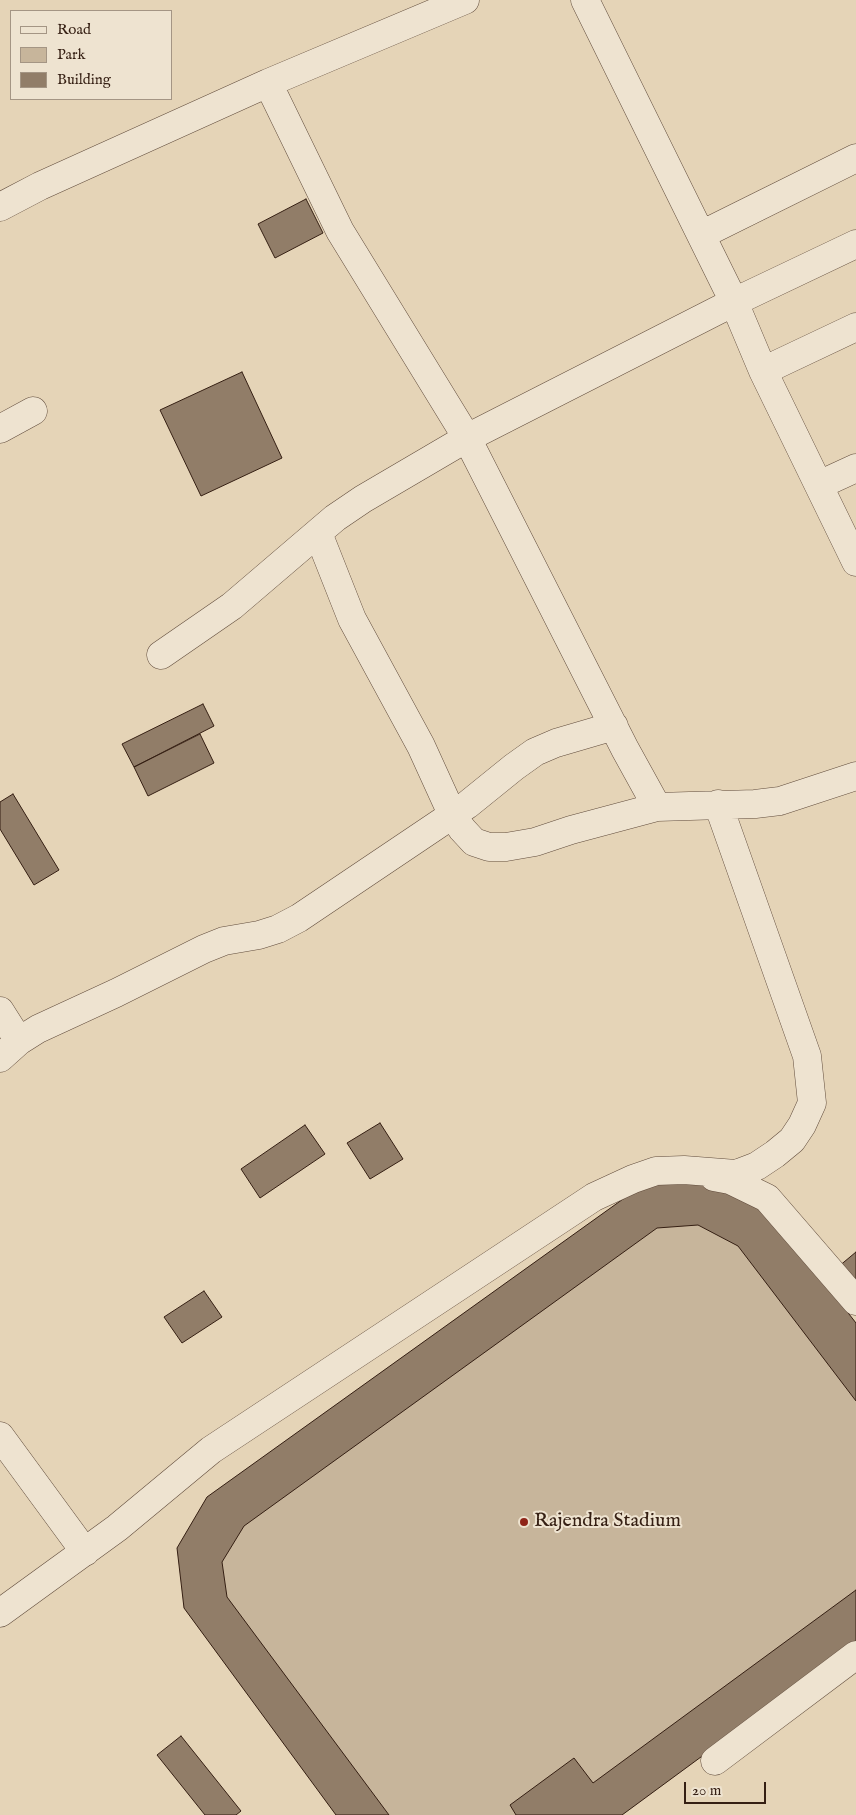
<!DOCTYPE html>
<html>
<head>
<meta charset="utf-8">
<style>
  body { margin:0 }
  #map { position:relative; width:856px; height:1815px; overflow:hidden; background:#e5d4b7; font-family:"IM FELL English",serif }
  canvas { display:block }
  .legend { position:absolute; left:10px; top:10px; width:162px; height:90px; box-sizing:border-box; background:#eee3d0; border:1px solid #a49584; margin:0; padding:6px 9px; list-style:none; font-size:15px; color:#351f13 }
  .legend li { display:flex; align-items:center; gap:10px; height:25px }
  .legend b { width:25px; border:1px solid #a49584 }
  .scale { position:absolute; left:684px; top:1782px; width:82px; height:22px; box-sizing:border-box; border:2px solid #351f13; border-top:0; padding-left:6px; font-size:15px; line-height:18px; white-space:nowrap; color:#351f13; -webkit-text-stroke:4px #eee3d0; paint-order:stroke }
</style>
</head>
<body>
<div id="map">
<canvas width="856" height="1815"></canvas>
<ul class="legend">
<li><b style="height:6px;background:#eee3d0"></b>Road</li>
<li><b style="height:14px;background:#c7b59b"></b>Park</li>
<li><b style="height:14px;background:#917d68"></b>Building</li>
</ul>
<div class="scale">20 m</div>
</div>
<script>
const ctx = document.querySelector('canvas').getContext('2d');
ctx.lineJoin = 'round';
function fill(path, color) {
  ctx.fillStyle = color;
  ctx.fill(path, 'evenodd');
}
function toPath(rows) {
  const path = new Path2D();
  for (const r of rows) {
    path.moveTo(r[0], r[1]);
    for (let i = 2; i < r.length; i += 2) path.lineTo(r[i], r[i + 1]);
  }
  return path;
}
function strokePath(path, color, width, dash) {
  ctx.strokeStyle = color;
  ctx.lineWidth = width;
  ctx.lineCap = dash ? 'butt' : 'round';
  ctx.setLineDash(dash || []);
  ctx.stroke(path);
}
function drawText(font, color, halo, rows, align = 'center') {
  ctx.font = font + ' "IM FELL English",serif';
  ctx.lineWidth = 4;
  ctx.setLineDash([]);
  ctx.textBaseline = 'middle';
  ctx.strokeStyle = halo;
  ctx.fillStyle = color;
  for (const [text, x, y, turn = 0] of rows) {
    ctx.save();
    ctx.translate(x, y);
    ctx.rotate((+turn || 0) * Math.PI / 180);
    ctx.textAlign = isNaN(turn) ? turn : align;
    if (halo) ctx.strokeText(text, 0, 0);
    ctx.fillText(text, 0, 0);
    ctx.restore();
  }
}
fill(toPath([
  [644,1184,763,1204,856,1323,856,1643,622,1815,336,1815,184,1608,177,1548,207,1497]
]), '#c7b59b');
const building = toPath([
  [306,199,323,233,275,258,258,224,306,199],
  [242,372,282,458,201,496,160,410,242,372],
  [203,704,214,726,134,767,122,744,203,704],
  [200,734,214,763,148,796,134,767,200,734],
  [13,794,59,870,34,885,0,829,0,802,13,794],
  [380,1123,403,1159,370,1179,347,1143,380,1123],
  [305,1125,325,1154,260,1198,241,1169,305,1125],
  [711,1181,763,1204,856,1323,856,1401,738,1246,698,1225,657,1228,244,1526,222,1562,227,1597,389,1815,336,1815,184,1608,177,1548,207,1497,644,1184,711,1181],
  [856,1252,856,1287,838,1267,856,1252],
  [204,1291,222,1317,182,1343,164,1317,204,1291],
  [856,1590,856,1643,622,1815,516,1815,510,1805,574,1758,593,1783,856,1590],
  [181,1736,241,1811,236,1815,205,1815,157,1755,181,1736]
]);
fill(building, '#917d68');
strokePath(building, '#351f13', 1);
const minor = toPath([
  [585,0,734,302,763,371,856,562],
  [268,83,340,231,467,438,625,749,657,807],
  [0,207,40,186,268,83,465,0],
  [701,235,856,158],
  [763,371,856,327],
  [0,429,33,411],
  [819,485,856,468],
  [318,533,352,619,421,746,452,814,462,829,474,842,489,847,506,847,535,842,571,830,657,807,755,804,780,801,856,776],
  [161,655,232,606,335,518,363,499,467,438,734,302,856,244],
  [0,1011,19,1041],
  [0,1058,19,1041,38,1029,116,993,204,949,224,941,259,935,278,929,299,918,467,805,514,767,535,752,556,743,614,726],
  [714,1177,730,1180,767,1198,856,1301],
  [0,1436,85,1552],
  [0,1613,117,1528,211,1450,594,1197,633,1179,656,1171,684,1170,736,1174,757,1166,775,1154,792,1140,802,1125,812,1103,807,1056,718,804],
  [715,1761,856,1655]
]);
strokePath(minor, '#614c3c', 29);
strokePath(minor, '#eee3d0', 28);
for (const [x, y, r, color] of [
  [524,1522,5,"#8f2418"]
]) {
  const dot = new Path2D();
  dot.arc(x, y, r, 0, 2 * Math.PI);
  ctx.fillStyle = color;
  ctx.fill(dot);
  strokePath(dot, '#eee3d0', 2);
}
drawText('20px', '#351f13', '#eee3d0', [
  ["Rajendra Stadium",534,1522]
], 'left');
</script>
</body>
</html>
